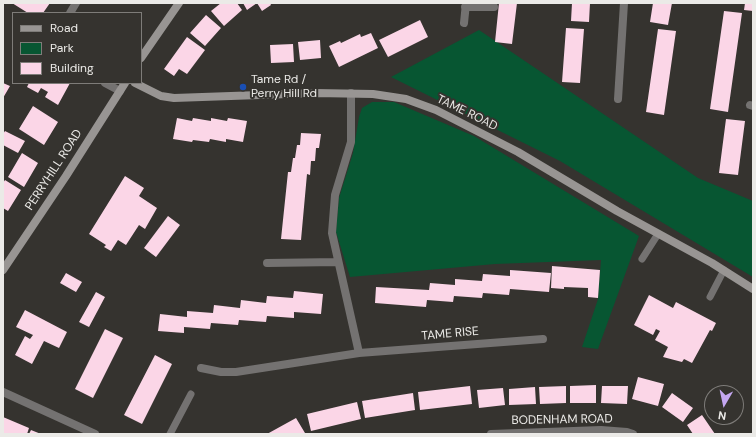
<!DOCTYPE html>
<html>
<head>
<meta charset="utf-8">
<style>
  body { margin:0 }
  #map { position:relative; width:756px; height:437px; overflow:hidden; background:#35332f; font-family:"DM Sans",sans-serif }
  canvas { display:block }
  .frame { position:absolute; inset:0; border:4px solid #ebeae7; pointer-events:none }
  .legend { position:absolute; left:12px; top:12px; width:130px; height:72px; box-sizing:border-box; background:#35332f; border:1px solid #7e7c79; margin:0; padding:5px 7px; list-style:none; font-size:12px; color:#ebeae7 }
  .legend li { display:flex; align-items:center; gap:8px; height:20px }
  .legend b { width:20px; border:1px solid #7e7c79 }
  .north { position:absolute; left:704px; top:385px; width:40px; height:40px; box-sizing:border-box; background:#35332f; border:1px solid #7e7c79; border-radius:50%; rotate:189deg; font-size:11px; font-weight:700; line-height:16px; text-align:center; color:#ebeae7 }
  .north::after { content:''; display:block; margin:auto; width:14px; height:18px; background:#c4a7f1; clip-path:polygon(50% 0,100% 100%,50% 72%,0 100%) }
</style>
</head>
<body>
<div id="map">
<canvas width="756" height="437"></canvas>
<div class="frame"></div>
<ul class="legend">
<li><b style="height:5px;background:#989593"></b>Road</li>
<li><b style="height:11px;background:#075632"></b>Park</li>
<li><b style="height:11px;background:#fbd6e7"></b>Building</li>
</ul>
<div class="north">N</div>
</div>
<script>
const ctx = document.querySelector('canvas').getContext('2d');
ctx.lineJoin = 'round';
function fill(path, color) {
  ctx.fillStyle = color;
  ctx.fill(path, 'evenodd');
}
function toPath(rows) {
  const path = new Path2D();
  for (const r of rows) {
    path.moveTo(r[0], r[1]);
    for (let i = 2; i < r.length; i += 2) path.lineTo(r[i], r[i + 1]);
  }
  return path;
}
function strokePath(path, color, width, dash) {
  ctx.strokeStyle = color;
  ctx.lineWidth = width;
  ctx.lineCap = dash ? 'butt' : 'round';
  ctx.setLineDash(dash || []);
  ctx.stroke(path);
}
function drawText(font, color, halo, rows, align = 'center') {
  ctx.font = font + ' "DM Sans",sans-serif';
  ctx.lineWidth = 4;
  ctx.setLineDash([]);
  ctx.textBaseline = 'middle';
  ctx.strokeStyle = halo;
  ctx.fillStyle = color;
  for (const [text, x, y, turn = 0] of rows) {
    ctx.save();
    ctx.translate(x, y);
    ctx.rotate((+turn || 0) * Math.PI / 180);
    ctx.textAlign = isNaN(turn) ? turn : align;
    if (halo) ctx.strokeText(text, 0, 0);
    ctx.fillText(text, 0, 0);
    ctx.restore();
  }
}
fill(toPath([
  [479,30,698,178,753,201,753,277,560,161,391,77],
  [372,102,394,102,474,136,639,236,598,349,582,347,598,299,601,260,495,264,350,277,336,232,339,198,353,153,359,117,362,108]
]), '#075632');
fill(toPath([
  [12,3,50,3,43,13,28,13],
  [221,3,237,3,242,10,224,26,211,11],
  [243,3,270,3,271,5,262,11,257,3,247,10],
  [499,3,517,3,512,44,495,42],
  [572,3,590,3,589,22,571,21],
  [653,3,672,3,668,25,650,22],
  [745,3,753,3,753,11,744,10],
  [724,11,742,13,728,112,710,109],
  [206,15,221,28,205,46,190,33],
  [420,20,428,37,388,57,379,40],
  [566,28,584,29,580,83,562,82],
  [658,29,676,31,664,115,646,112],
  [371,33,378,48,339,67,329,46,340,41,341,43,360,34,361,37],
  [187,37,205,50,187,74,179,69,174,76,164,69],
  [320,40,321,58,300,60,298,42],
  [293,44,294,62,271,63,270,45],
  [3,83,10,86,3,98],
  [29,83,70,83,58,105,45,97,48,92,41,88,38,93,27,87],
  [33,106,58,122,44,145,19,129],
  [177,118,192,121,193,118,211,121,211,118,227,121,228,118,247,121,243,142,226,139,226,142,210,139,209,142,193,140,192,142,173,139],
  [726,119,745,121,738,175,719,173],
  [5,131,25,141,18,153,3,145,3,134],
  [301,133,321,134,319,148,316,148,315,161,311,161,310,175,307,174,301,240,281,239,288,172,291,172,293,158,295,158,297,145,300,145],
  [22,153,38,163,24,187,8,177],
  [125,176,144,188,139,196,157,208,145,229,139,225,126,245,118,240,111,251,104,247,106,245,89,234],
  [5,180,21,190,8,211,3,208,3,183],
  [168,216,180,225,156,257,144,248],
  [552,266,600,270,598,298,588,297,588,288,564,287,564,289,551,288],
  [510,270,551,273,549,292,510,289,509,295,483,293,482,298,454,296,453,302,427,300,426,307,375,303,376,287,429,290,430,283,455,285,455,279,482,281,483,274,510,276],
  [66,273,82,282,76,292,60,283],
  [294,291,323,294,321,314,294,312,294,318,267,316,266,322,239,320,238,325,211,323,210,329,184,327,184,333,158,331,160,314,187,317,187,311,213,313,214,305,240,308,241,300,266,303,267,296,293,298],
  [96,292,105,297,89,327,79,322],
  [649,295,673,308,676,302,716,323,712,331,710,330,692,363,684,359,682,362,663,357,668,347,655,340,660,331,656,329,653,335,634,325],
  [25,310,67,332,59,348,44,341,32,364,15,355,25,336,30,339,33,335,16,327],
  [105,329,123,338,93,398,75,389],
  [155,355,172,364,142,424,124,415],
  [638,377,664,384,658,406,632,399],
  [596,385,596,403,570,403,570,386],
  [470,386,472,404,420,410,418,392],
  [566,386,566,403,540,404,539,387],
  [602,386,628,386,627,404,601,403],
  [535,387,536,404,509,405,509,389],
  [503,388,505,405,479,408,477,390],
  [413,393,415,410,365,418,362,401],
  [672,393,693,408,683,422,662,407],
  [357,402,361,419,311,431,307,414],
  [702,415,715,434,693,434,687,425],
  [3,417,29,428,27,434,3,434],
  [296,418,305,433,303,434,267,434],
  [31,430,41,434,29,434]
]), '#fbd6e7');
strokePath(toPath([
  [642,259,658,234],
  [710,297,724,270],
  [170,434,191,394]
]), '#747271', 7);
strokePath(toPath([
  [465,7,494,7],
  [70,13,76,3],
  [464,23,466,3],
  [105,83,120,91],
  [351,93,351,142,335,195,332,233,359,353],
  [618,99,624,3],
  [750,105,753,106],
  [267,263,338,262],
  [201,368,221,372,236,372,359,353,543,339],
  [3,392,95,434],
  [491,434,601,430,627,432,633,434]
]), '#747271', 8);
strokePath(toPath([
  [141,58,179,3],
  [135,83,161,96,174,98,316,93,373,94,406,99,436,110,518,152,617,211,712,263,753,289],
  [3,270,66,176,125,83]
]), '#989593', 8);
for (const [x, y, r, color] of [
  [243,87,4,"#1a4fb4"]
]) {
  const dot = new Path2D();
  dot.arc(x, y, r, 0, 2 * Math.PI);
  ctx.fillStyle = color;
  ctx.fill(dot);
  strokePath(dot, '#35332f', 1.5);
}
drawText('12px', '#ebeae7', '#35332f', [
  ["Tame Rd /",251,80],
  ["Perry Hill Rd",251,94]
], 'left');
drawText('12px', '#ebeae7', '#35332f', [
  ["TAME ROAD",467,113,26],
  ["PERRYHILL ROAD",54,170,-57],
  ["TAME RISE",450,334,-5],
  ["BODENHAM ROAD",562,420,-1]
]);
</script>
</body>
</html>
